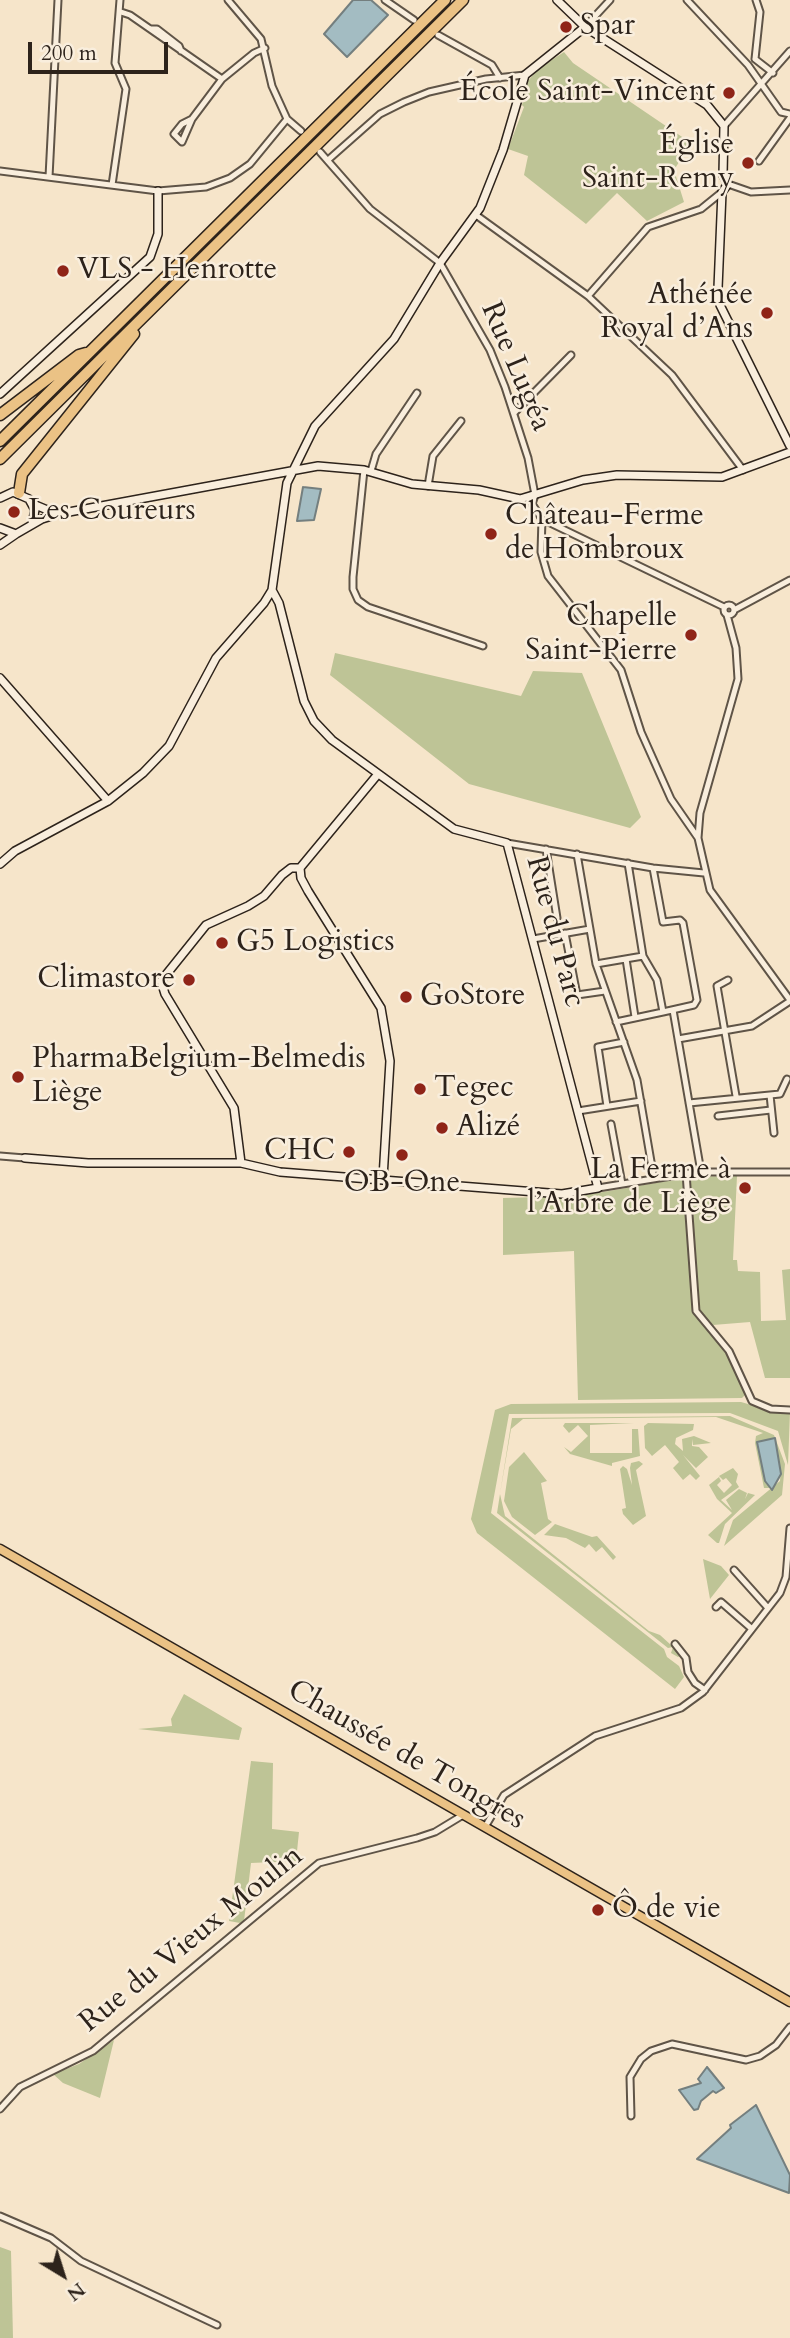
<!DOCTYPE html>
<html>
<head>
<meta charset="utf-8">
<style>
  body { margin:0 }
  #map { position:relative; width:790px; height:2338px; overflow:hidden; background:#f6e5ca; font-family:Cardo,serif }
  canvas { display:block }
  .north { position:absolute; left:28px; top:2240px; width:70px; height:70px; -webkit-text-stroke:5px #f9eedd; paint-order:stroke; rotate:142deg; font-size:19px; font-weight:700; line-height:28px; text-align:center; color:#2d231b }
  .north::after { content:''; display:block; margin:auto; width:24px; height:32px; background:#2d231b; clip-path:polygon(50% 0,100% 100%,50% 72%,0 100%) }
  .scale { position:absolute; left:28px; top:42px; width:140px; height:32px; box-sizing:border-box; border:4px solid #2d231b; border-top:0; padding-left:9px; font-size:21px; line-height:24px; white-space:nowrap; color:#2d231b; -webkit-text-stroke:5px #f9eedd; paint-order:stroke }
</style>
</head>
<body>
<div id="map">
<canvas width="790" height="2338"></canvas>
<div class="north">N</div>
<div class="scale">200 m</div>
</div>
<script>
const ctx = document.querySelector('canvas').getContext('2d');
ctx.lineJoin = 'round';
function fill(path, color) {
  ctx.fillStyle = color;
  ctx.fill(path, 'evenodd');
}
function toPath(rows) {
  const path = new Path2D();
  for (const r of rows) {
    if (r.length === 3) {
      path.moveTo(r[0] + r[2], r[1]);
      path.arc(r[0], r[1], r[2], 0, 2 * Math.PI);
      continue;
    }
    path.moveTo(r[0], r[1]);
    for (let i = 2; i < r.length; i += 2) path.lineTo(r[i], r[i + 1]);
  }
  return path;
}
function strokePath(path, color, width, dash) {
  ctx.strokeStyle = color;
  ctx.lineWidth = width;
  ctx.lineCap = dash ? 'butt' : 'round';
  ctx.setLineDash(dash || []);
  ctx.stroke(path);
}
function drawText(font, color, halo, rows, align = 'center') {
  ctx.font = font + ' Cardo,serif';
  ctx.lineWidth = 5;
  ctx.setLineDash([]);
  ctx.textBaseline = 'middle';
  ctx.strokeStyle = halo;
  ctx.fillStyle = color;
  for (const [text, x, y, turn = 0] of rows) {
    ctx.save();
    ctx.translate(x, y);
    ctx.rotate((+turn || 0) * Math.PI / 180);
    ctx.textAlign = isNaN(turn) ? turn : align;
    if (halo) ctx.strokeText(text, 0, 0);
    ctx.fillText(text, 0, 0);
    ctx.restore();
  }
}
fill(toPath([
  [564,52,573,63,691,143,674,170,684,202,647,221,617,193,586,224,524,175,528,156,508,149,524,107,522,105,528,81,538,69],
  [335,653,521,696,533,671,582,673,641,817,630,828,469,784,330,675],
  [737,1176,733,1260,737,1260,738,1271,760,1272,761,1321,786,1320,782,1270,790,1269,790,1378,765,1378,750,1322,713,1325,699,1313,688,1177],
  [684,1178,694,1312,728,1356,746,1394,742,1398,578,1400,574,1251,503,1255,503,1198,580,1196],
  [741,1402,769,1410,790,1412,788,1465,778,1431,730,1413,509,1414,491,1513,664,1649,667,1657,679,1666,684,1677,675,1689,477,1533,471,1519,495,1410,511,1404],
  [730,1416,774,1435,785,1464,782,1495,724,1546,733,1520,780,1481,781,1468,765,1481,771,1488,764,1488,755,1443,756,1436,763,1433,716,1417,523,1419,511,1429,500,1494,505,1516,649,1631,660,1635,682,1655,678,1657,671,1653,673,1647,668,1648,497,1513,512,1418],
  [565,1423,634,1423,590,1425,590,1453,632,1453,632,1429,638,1429,640,1456,612,1463,612,1466,570,1454,564,1447,571,1452,588,1436,578,1425,569,1433,563,1426],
  [648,1423,694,1424,693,1430,676,1438,675,1444,683,1451,682,1439,694,1436,711,1443,693,1445,692,1439,692,1446,699,1447,708,1457,696,1468,683,1455,700,1476,696,1480,690,1474,683,1480,673,1468,679,1462,665,1445,652,1456,645,1448,644,1426],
  [524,1452,547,1481,541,1483,548,1519,552,1522,535,1535,512,1517,504,1501,509,1467],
  [639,1461,643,1464,636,1470,646,1516,633,1525,623,1514,622,1509,626,1508,620,1469,623,1466,627,1469,632,1485,630,1468,631,1463],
  [733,1468,738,1474,736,1482,739,1487,721,1500,732,1510,726,1500,739,1489,747,1493,745,1499,748,1493,755,1495,725,1524,719,1543,717,1543,708,1535,732,1513,717,1499,709,1485,719,1477,721,1481,717,1485,724,1493,732,1485,726,1478,723,1480,719,1476],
  [555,1524,592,1537,597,1536,616,1557,613,1560,602,1547,596,1552,589,1544,585,1548,566,1538,544,1535],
  [703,1559,721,1566,729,1575,710,1599],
  [184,1694,242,1728,239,1740,138,1729,172,1726,171,1719],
  [251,1761,273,1763,272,1829,299,1832,296,1861,251,1863,244,1921,240,1923,229,1921],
  [114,2040,100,2098,63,2083,53,2074,79,2064],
  [0,2247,11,2251,13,2338,0,2338]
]), '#bec496');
const water = toPath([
  [353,0,371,0,388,15,347,57,324,34,353,0],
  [303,487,321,489,314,520,297,521,303,487],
  [775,1438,781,1474,772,1490,765,1481,757,1442,775,1438],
  [707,2067,724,2088,716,2093,713,2091,701,2101,698,2109,694,2110,679,2090,701,2083,698,2079,707,2067],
  [756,2105,790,2175,789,2193,697,2159,731,2128,730,2125,756,2105]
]);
fill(water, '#a3bcc2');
strokePath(water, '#747f7f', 2);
const street = toPath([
  [228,0,261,39,272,86,287,119,301,131],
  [385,0,414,20],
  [687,0,748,65,781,112,790,114],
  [121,12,130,15,222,79],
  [585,27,610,0],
  [151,29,157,29,179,46,181,51],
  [438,35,492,65,500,78],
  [755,59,760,12,756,0],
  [755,59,773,73],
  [192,119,182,142,174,134,182,124,192,119,222,79,254,53,265,48],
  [724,126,790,51],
  [320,152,370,209,440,263,490,350,505,387,528,458,535,495,532,504,542,519,724,607],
  [328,160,380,114,404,102,429,92,486,79,525,75],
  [759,161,790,118],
  [0,171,158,191,206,187,230,178,250,164,287,119],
  [49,177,58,0],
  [728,184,751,192,790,190],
  [112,185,126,89,115,63,120,0],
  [476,215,588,296,672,375,743,470],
  [588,296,648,227,701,209,722,192],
  [514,413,571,355],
  [364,470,353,577,353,589,358,600,368,607,483,646],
  [371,471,376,454,417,393],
  [428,486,433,456,461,421],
  [542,519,541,552,548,576,621,670,641,732,671,799,698,838],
  [729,610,5],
  [734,610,790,580],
  [727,615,736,648,738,679,700,813,698,838,710,890,790,1000],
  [507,843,653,868,704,873],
  [546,849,557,918],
  [577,854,596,964,637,1080,654,1179],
  [628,863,643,956,657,980,663,1012,694,1005,697,1000,683,923,680,920,663,922,653,868],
  [565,933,577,995,605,991],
  [533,939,590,929],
  [626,959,635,1017],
  [596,964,643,956],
  [728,980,717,986,736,1096],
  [673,1010,701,1172],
  [616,1022,663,1012],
  [678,1039,752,1026,790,1001],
  [770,1095,774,1133],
  [689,1103,780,1094,787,1079],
  [607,1106,598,1047,624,1042],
  [578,1111,641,1101],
  [718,1116,771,1110],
  [611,1124,622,1184],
  [0,1156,25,1158],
  [686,1173,696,1311,729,1351,752,1401,771,1409,790,1410],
  [598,1188,696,1172,790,1172],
  [734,1570,768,1608],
  [716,1607,721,1602,752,1629],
  [675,1644,686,1658,688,1672,695,1683,705,1690],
  [485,1827,504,1795,595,1736,681,1708,703,1692,780,1593,786,1577,790,1528],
  [0,2109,20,2087,93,2051,319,1863,417,1838,435,1832,463,1815],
  [631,2116,630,2077,641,2059,651,2051,672,2044,746,2060,760,2056,776,2045,790,2027],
  [0,2216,51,2238,81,2261,217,2325]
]);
const secondary = toPath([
  [557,0,585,27,707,105,724,126,723,175,728,184,722,192,718,288,720,305,790,446],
  [0,394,150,257,158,234,158,191],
  [0,498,13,492,29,499,35,510,32,524],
  [33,504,57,514],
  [0,528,16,534,42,519,58,514,318,466,364,470,412,484,479,490,520,499,583,480,617,475,722,477,790,452],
  [0,545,16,534],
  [0,678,108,801],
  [378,774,300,868,301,878,308,891,381,1008,390,1061,383,1178],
  [0,864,15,851,108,801,143,773,169,746,216,658,264,603,272,590,287,483,315,426,394,339,440,263,480,208,503,150,525,75,585,27],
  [25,1158,88,1163,241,1163,280,1172,562,1194,598,1188,507,843,454,829,332,740,314,721,304,701,279,603,272,590],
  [241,1163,234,1108,165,994,161,981,206,925,248,906,264,896,282,875,291,868,300,868]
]);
const primary = toPath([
  [0,1549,790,2002]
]);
const highway = toPath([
  [0,415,79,355,86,353],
  [0,441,445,0],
  [0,459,463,0],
  [19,493,22,474,134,334]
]);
strokePath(street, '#5f5447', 9);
strokePath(secondary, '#2d231b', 10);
strokePath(primary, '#2d231b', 11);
strokePath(highway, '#2d231b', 13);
strokePath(street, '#f9eedd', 5);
strokePath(secondary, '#f9eedd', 7);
strokePath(primary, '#ebc285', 8);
strokePath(highway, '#ebc285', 10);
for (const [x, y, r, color] of [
  [566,27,7,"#8f2418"],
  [729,93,7,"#8f2418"],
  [748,163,7,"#8f2418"],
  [63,271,7,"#8f2418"],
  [767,313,7,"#8f2418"],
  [14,512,7,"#8f2418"],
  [491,534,7,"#8f2418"],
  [691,635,7,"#8f2418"],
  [222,943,7,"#8f2418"],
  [189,980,7,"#8f2418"],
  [406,997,7,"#8f2418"],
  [18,1077,7,"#8f2418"],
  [420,1089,7,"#8f2418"],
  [442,1128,7,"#8f2418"],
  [349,1152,7,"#8f2418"],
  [402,1155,7,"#8f2418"],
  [745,1188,7,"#8f2418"],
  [598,1910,7,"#8f2418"]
]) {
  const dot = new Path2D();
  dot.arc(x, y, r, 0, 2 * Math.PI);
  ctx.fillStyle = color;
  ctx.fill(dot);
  strokePath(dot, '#f9eedd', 2.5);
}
drawText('30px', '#2d231b', '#f9eedd', [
  ["Spar",580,27],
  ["École Saint-Vincent",715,93,"right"],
  ["Église",734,146,"right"],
  ["Saint-Remy",734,180,"right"],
  ["VLS - Henrotte",77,271],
  ["Athénée",753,296,"right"],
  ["Royal d’Ans",753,330,"right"],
  ["Les Coureurs",28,512],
  ["Château-Ferme",505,517],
  ["de Hombroux",505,551],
  ["Chapelle",677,618,"right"],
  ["Saint-Pierre",677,652,"right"],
  ["G5 Logistics",236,943],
  ["Climastore",175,980,"right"],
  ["GoStore",420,997],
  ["PharmaBelgium-Belmedis",32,1060],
  ["Liège",32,1094],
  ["Tegec",434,1089],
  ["Alizé",456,1128],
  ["CHC",335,1152,"right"],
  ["La Ferme à",731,1171,"right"],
  ["l’Arbre de Liège",731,1205,"right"],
  ["OB-One",402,1184,"center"],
  ["Ô de vie",612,1910]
], 'left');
drawText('30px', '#2d231b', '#f9eedd', [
  ["Rue Lugéa",515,367,67],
  ["Rue du Parc",554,932,75],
  ["Chaussée de Tongres",406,1756,30],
  ["Rue du Vieux Moulin",192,1940,-39]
]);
</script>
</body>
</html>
